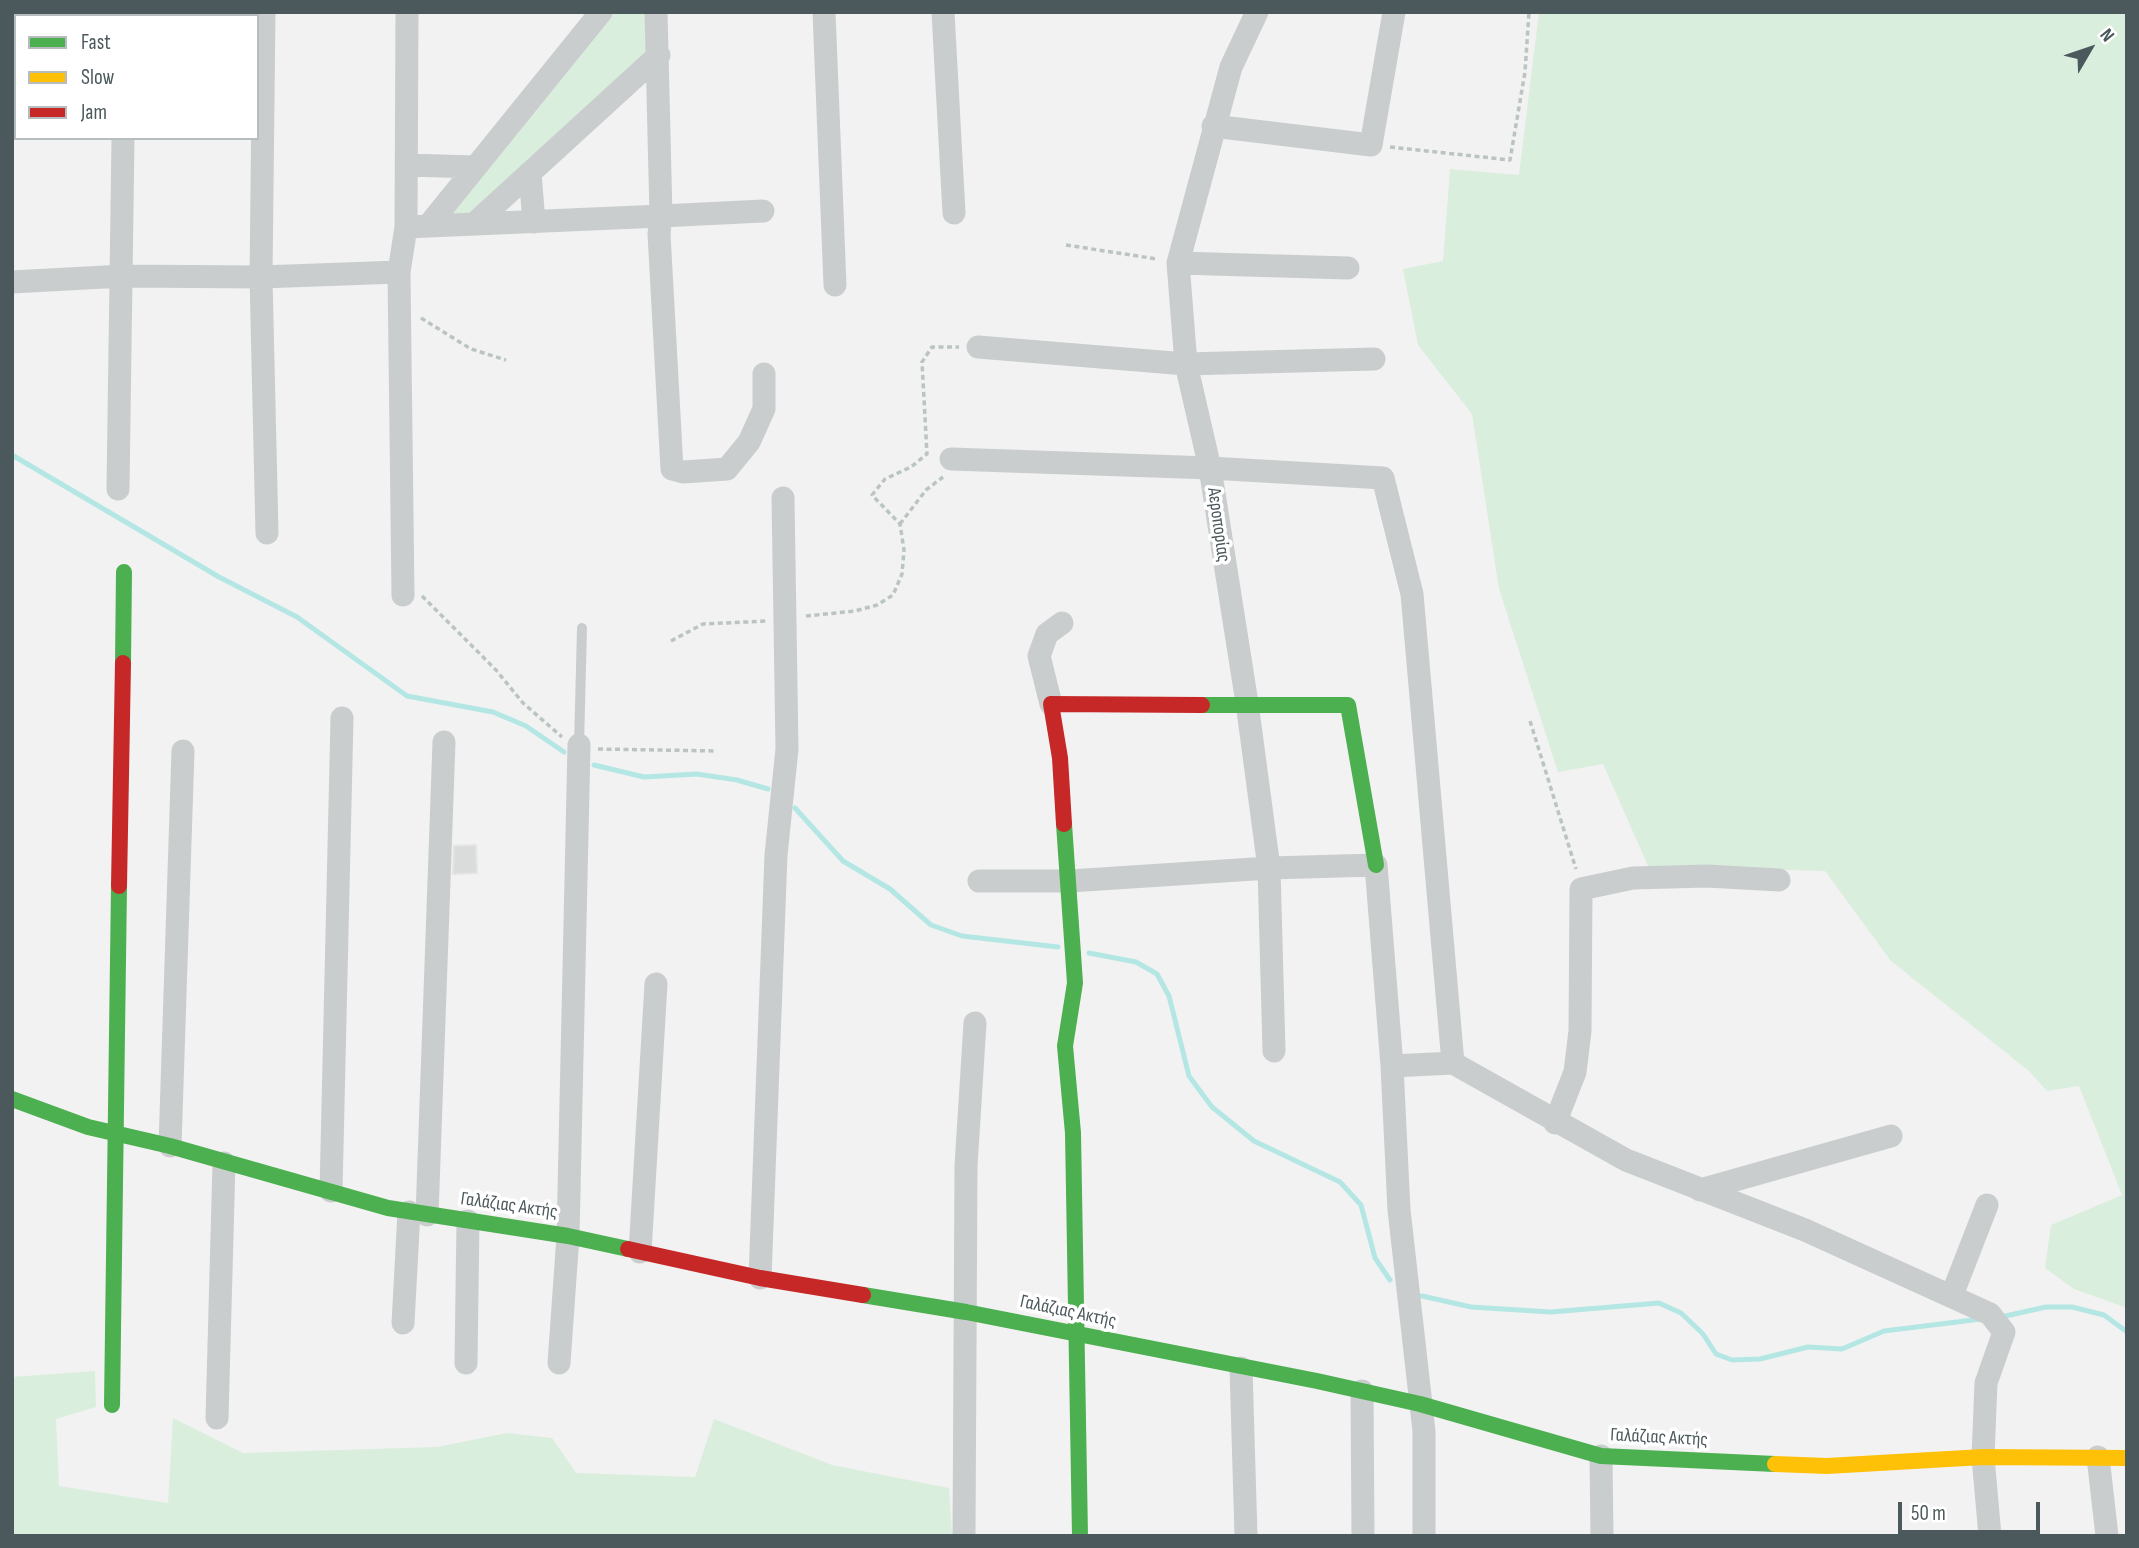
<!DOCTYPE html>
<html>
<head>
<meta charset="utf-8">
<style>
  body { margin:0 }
  #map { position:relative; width:2139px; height:1548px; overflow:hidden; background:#f2f2f2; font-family:"Sofia Sans Condensed",sans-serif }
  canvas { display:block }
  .frame { position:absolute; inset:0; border:14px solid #4b595c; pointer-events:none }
  .legend { position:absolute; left:14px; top:14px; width:245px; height:126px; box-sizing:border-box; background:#fff; border:2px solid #b7bdbe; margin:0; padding:9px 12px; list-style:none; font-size:21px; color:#4b595c }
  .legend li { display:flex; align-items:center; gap:14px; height:35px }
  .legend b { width:35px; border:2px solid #b7bdbe }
  .north { position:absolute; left:2055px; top:14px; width:70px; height:70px; -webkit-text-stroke:5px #fff; paint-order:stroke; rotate:51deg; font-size:19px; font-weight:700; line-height:28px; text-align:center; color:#4b595c }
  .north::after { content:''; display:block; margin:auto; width:24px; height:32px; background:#4b595c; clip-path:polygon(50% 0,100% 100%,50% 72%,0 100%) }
  .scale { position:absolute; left:1898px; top:1502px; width:142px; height:32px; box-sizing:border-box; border:4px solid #4b595c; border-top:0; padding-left:9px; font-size:21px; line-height:24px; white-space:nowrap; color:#4b595c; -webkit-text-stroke:5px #fff; paint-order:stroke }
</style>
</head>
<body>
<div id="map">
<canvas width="2139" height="1548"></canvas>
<div class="frame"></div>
<ul class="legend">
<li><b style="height:9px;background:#4caf50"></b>Fast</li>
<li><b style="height:9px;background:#ffc107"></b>Slow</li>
<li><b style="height:9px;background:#c62828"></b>Jam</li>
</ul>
<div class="north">N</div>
<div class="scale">50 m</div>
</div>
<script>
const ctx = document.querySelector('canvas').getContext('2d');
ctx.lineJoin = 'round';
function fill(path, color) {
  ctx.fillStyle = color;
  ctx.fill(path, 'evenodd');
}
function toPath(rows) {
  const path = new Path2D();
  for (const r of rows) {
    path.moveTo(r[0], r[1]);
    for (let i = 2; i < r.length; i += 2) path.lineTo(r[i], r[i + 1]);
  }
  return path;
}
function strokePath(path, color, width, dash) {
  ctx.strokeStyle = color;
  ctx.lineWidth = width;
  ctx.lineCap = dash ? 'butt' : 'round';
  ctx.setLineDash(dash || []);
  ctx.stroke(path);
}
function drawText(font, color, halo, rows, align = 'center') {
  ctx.font = font + ' "Sofia Sans Condensed",sans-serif';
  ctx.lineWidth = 7;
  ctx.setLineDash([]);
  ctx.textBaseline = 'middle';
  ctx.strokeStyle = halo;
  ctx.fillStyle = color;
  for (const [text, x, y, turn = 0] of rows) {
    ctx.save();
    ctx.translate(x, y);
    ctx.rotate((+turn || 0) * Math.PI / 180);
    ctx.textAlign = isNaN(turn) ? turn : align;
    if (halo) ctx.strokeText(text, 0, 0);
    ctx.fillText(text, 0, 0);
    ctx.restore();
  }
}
fill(toPath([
  [611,12,648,12,650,51,472,216,446,217],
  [1539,12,2127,12,2127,1308,2074,1289,2045,1268,2051,1225,2122,1195,2079,1086,2047,1091,2029,1071,1891,961,1825,871,1648,866,1603,764,1558,772,1499,589,1472,414,1418,345,1403,269,1443,261,1450,169,1519,175],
  [95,1371,96,1407,56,1419,59,1486,168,1503,173,1418,243,1453,437,1447,507,1433,552,1438,576,1473,695,1477,714,1419,832,1465,949,1488,952,1536,12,1536,12,1377]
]), '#daeedd');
strokePath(toPath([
  [12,455,219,577,297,617,407,696,493,712,526,726,564,752],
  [594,765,644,777,697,774,737,780,768,789],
  [795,808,843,861,890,889,931,925,962,936,1058,947],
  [1089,953,1136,962,1157,974,1169,996,1189,1076,1212,1107,1254,1141,1340,1182,1361,1205,1375,1258,1390,1280],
  [1422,1296,1471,1307,1551,1312,1659,1303,1681,1313,1703,1334,1716,1354,1732,1360,1760,1359,1808,1347,1842,1349,1884,1331,1981,1319],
  [2001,1317,2046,1307,2072,1307,2104,1315,2127,1332]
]), '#b4e7e4', 5);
const building = toPath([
  [476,845,477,873,453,874,454,846,476,845]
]);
fill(building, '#dadbdb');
strokePath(building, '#e4e4e5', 2);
strokePath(toPath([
  [1390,147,1510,160,1525,72,1529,12],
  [1066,245,1157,259],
  [421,318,471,349,506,360],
  [900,524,926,490,943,477],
  [422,596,496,670,523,703,562,737],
  [806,616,855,611,877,605,893,595,902,574,904,550,900,524,872,495,885,479,911,467,927,454,922,362,932,347,959,347],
  [671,641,703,624,767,621],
  [1530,721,1576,869],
  [598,749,717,751]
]), '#bbc5bf', 3.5, [5, 3.5]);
strokePath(toPath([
  [579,745,582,628]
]), '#cacdce', 10);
strokePath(toPath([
  [123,12,123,16],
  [264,12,261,277,267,533],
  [824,12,835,285],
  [943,12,954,213],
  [1257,12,1231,67,1178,263,1186,364,1210,468,1247,703,1269,868,1274,1051],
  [1213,126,1371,145,1394,12],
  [407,165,475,167],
  [530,173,534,222],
  [763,211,661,216,659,234,672,469,683,472,727,469,749,442,764,409,764,374],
  [474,224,659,55],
  [428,226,601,12],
  [406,227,661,216,656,12],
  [1178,263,1348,268],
  [399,272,403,595],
  [12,282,123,276,261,277,399,272,406,227,407,12],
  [978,347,1186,364,1374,359],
  [951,459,1210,468,1383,478,1412,594,1453,1063,1392,1066],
  [118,489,123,138],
  [1051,704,1039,656,1047,634,1062,623],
  [979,881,1070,881,1269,868,1376,865,1392,1066,1399,1210,1424,1431,1424,1536],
  [1453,1063,1626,1160,1805,1230,1990,1314,2004,1332,1986,1383,1983,1457,1990,1536],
  [1555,1123,1575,1072,1580,1031,1581,889,1633,878,1707,876,1779,880],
  [170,1146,183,751],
  [1700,1190,1891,1136],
  [331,1191,342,718],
  [427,1215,444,742],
  [640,1252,656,984],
  [760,1278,776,855,787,749,783,498],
  [1952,1295,1987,1205],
  [403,1323,409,1212],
  [466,1363,468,1221],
  [559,1363,568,1236,579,745],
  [1241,1368,1246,1536],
  [1362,1391,1363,1536],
  [217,1418,224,1163],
  [1601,1456,1602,1536],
  [2098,1457,2107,1536],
  [964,1536,966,1166,975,1023]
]), '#cacdce', 23);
strokePath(toPath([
  [123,663,124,572],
  [1202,705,1348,705,1376,865],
  [1064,824,1075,983,1065,1046,1073,1133,1080,1536],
  [12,1099,88,1127,170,1146,388,1208,568,1236,628,1249],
  [863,1295,966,1312,1317,1381,1420,1404,1601,1456,1775,1464],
  [112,1405,119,886]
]), '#4caf50', 16);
strokePath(toPath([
  [1775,1464,1827,1466,1983,1457,2127,1458]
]), '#ffc107', 16);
strokePath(toPath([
  [1064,824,1060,758,1051,704,1202,705],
  [119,886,123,663],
  [628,1249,760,1278,863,1295]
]), '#c62828', 16);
drawText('19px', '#4b595c', '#fff', [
  ["Αεροπορίας",1218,525,82],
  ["Γαλάζιας Ακτής",509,1206,8],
  ["Γαλάζιας Ακτής",1068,1312,12],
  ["Γαλάζιας Ακτής",1659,1438,3]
]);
</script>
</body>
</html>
